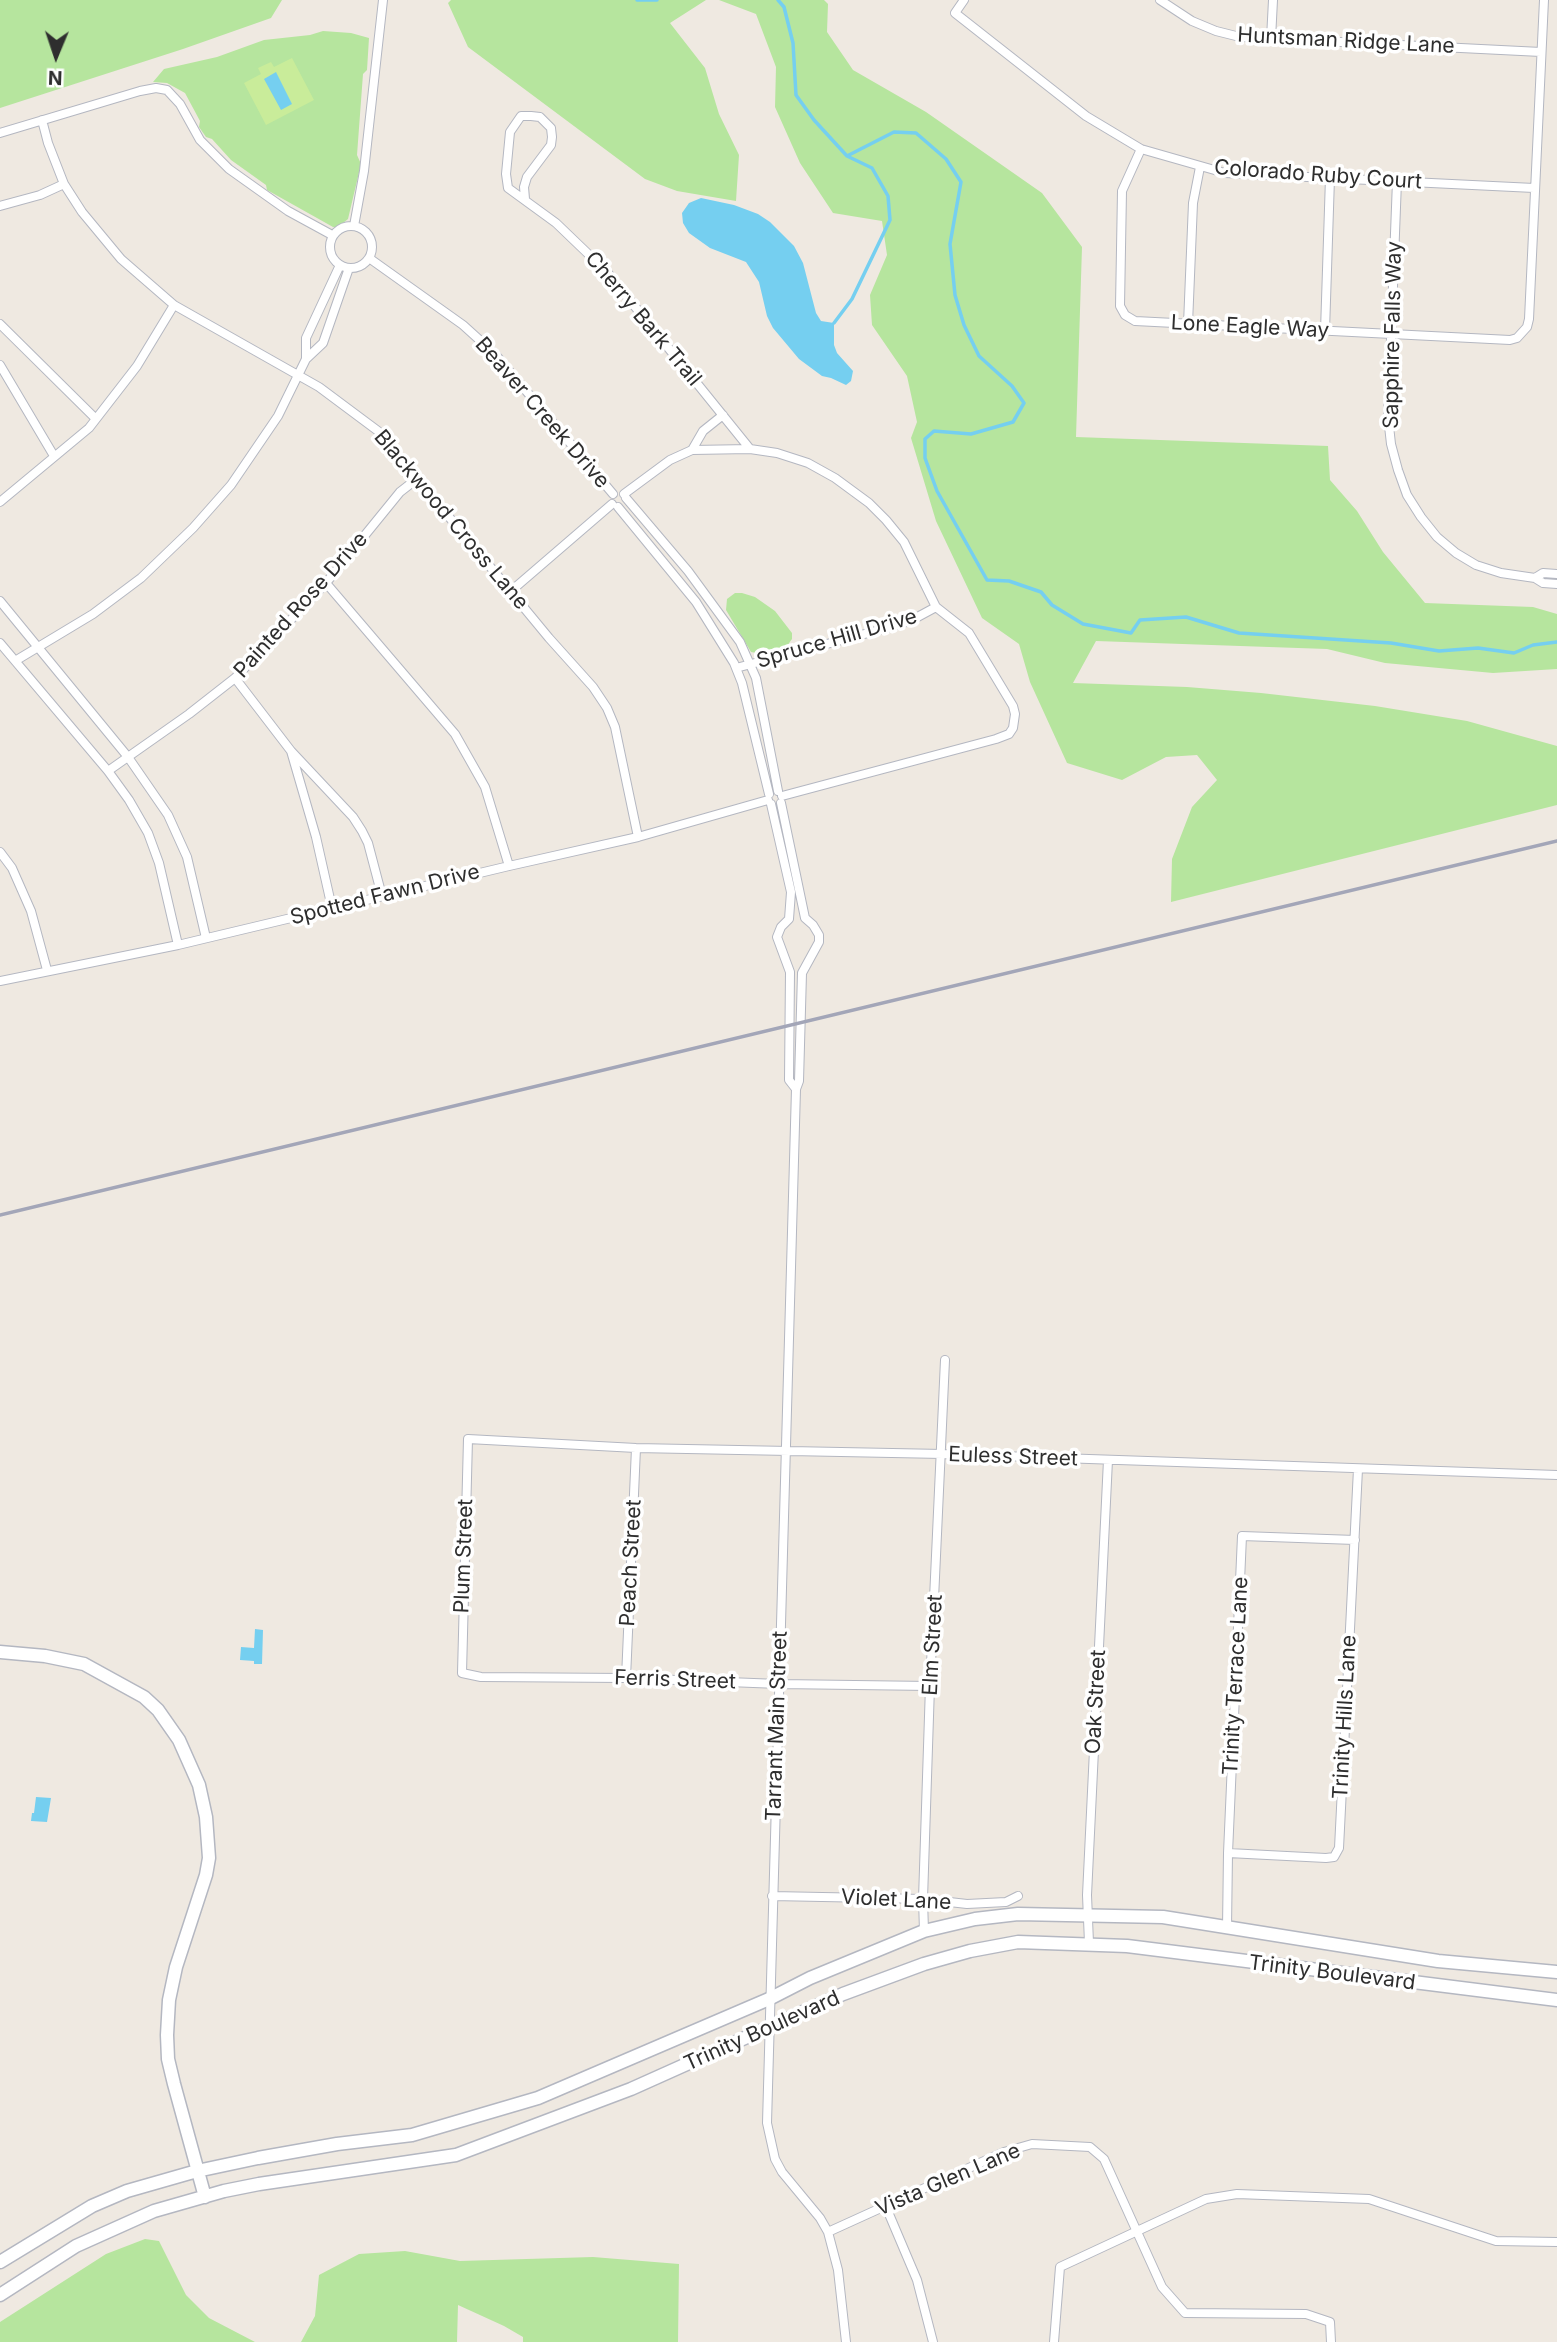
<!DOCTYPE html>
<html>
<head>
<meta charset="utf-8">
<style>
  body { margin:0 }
  #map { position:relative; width:1557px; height:2342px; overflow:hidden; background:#efe9e1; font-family:Inter,sans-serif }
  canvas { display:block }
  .north { position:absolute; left:21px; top:21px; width:70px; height:70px; -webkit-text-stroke:5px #fff; paint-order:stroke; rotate:182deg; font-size:19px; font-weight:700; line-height:28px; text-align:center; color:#2e2e2e }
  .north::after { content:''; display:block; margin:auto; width:24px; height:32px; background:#2e2e2e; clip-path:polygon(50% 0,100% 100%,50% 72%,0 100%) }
</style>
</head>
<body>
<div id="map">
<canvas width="1557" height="2342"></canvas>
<div class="north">N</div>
</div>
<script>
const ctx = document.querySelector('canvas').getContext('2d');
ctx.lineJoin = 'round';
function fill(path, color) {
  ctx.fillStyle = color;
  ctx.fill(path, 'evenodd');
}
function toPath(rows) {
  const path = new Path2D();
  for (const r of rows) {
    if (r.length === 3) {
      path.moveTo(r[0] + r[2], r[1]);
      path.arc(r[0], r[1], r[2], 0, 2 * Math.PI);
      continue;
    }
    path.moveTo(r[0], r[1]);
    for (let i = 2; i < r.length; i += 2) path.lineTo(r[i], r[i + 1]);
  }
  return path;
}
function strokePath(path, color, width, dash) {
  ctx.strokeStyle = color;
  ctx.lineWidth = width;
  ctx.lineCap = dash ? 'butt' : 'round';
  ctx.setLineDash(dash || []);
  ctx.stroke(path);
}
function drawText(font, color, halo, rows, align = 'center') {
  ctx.font = font + ' Inter,sans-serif';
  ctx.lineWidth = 7;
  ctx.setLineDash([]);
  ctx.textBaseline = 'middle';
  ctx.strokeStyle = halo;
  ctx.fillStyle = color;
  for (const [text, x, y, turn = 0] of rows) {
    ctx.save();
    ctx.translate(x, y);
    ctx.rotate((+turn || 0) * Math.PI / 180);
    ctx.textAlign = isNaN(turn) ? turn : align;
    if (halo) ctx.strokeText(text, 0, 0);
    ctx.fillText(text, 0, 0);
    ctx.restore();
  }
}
fill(toPath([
  [0,0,282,0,271,18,183,49,0,108],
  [451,0,706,0,670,23,705,68,719,114,739,155,736,201,677,191,645,179,468,47,448,3],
  [719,0,824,0,828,4,827,32,853,70,926,112,1042,193,1082,247,1076,437,1328,446,1330,480,1357,511,1383,552,1425,603,1533,607,1557,614,1557,669,1493,673,1385,663,1327,649,1096,641,1073,683,1187,687,1261,693,1375,706,1467,721,1557,746,1557,805,1171,902,1172,859,1192,807,1217,780,1197,755,1166,757,1122,780,1067,763,1030,682,1019,644,982,618,936,521,911,438,917,422,907,376,872,325,870,295,887,255,882,221,833,213,800,163,775,107,776,67,756,14],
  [323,31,351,33,369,38,367,70,363,74,357,155,361,164,348,219,338,227,333,227,267,190,266,185,231,160,212,139,206,137,199,127,200,121,185,93,167,83,153,82,164,69,217,57,264,40,310,35],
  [735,593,742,593,755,597,775,611,792,633,792,639,787,646,762,654,751,652,726,610,727,599],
  [145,2239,159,2241,186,2295,209,2318,255,2342,0,2342,0,2322,106,2254],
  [405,2251,460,2261,593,2257,679,2264,678,2342,523,2342,523,2337,504,2326,458,2305,457,2342,301,2342,315,2316,319,2275,359,2254]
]), '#b6e59e');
fill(toPath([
  [292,58,314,100,266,125,244,83,261,74,258,68,271,62,274,67]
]), '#c9ec9a');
fill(toPath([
  [276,72,292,104,281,110,264,79],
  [701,198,734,205,758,214,770,222,794,246,803,263,816,313,821,321,834,323,834,345,837,353,853,371,851,381,846,385,831,378,822,376,799,359,773,328,767,316,759,282,746,262,710,248,689,233,683,223,682,213,689,203],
  [255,1629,263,1630,262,1664,254,1664,254,1661,240,1660,241,1647,254,1648],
  [36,1797,51,1798,47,1822,31,1821,32,1813,34,1813]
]), '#75cff0');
strokePath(toPath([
  [637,0,657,0],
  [778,0,784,7,793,43,796,95,814,120,847,156,872,168,888,196,890,220,852,299,834,323],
  [847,156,894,132,916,133,946,159,961,182,950,244,955,295,964,325,979,356,1012,386,1024,403,1013,422,971,434,934,431,925,439,925,458,937,491,987,580,1009,581,1041,592,1052,605,1083,624,1131,633,1140,620,1186,617,1239,633,1391,643,1439,651,1478,648,1514,653,1533,645,1557,642]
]), '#75cff0', 3.5);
const street = toPath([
  [964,0,955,13,1086,116,1141,149,1225,173,1534,188],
  [1160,0,1192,21,1216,31,1240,37,1541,52],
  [1271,39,1273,0],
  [42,120,48,143,64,184,82,212,121,259,174,305,319,387,378,431,549,638,593,687,607,708,615,727,638,837],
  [0,133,140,91,156,88,167,90,180,104,200,140,229,169,288,211,332,235],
  [1141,149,1122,191,1120,306,1125,315,1135,321,1510,340,1517,338,1527,327,1529,319,1544,0],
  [1397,181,1388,417,1391,444,1398,470,1407,495,1421,517,1437,537,1456,553,1476,565,1501,573,1535,578,1543,583,1557,584],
  [525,199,524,187,527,177,551,145,552,137,551,128,540,117,531,116,521,116,510,132,506,174,508,188,556,223,607,272,750,449],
  [0,206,40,195,64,184],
  [351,247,21],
  [354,226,364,171,383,0],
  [369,258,463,325,495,354,613,494],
  [340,265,306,338,306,359,323,343,349,268],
  [0,324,96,419],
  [1188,324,1193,203,1200,167],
  [1325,331,1330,178],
  [0,365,54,456],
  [692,450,703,431,723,415],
  [624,494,670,460,692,450,750,449,777,453,808,463,835,478,869,503,886,520,904,542,936,607,969,633,1013,706,1015,714,1013,728,1009,734,996,739,782,796],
  [626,498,688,571,740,642,756,678,778,791],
  [0,502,89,428,137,366,174,305],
  [618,507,696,602,734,663,742,683,769,794],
  [1535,578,1543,573,1557,574],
  [326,583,455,734,485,787,509,866],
  [511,591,612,504],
  [0,601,128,757,168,815,187,857,206,938],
  [0,643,108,771,129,800,148,833,159,863,178,945],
  [15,661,93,614,141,578,193,528,231,485,278,416,306,359],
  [736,668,891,627,912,620,936,607],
  [235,678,291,751],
  [108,771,189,714,235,678,326,583,400,492,418,478],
  [781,803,805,918,813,925,819,935,819,942,802,973,799,1081,796,1089,767,2123,775,2159,782,2172,820,2218,828,2232,838,2270,846,2342],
  [771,804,791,892,789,919,781,927,777,937,790,972,789,1080,796,1089],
  [0,852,12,868,31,911,47,970],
  [332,908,316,837,291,751,353,817,362,831,368,843,382,896],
  [0,981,178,945,509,866,638,837,768,800],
  [626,1678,636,1448],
  [930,1686,779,1684,626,1678,481,1677,462,1673,468,1439,636,1448,943,1454,1557,1475],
  [1228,1853,1326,1858,1334,1857,1339,1848,1358,1469],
  [772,1896,923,1899,967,1904,1006,1902,1018,1896],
  [1227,1928,1228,1853,1242,1536,1355,1540],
  [924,1931,923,1899,930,1686,945,1360],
  [1089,1943,1087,1895,1108,1460],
  [886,2207,917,2280,933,2342],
  [828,2232,1004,2152,1032,2144,1090,2147,1104,2159,1162,2287,1185,2313,1306,2314,1330,2322,1331,2342],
  [1054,2342,1060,2267,1206,2199,1237,2194,1369,2199,1496,2241,1557,2242]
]);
const secondary = toPath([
  [0,1652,45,1656,84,1664,144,1697,158,1710,179,1740,199,1785,206,1817,209,1858,206,1875,176,1967,169,2000,167,2035,168,2059,174,2084,205,2197],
  [0,2262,92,2206,127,2191,197,2171,258,2158,337,2144,412,2135,538,2098,769,1999,810,1978,924,1931,975,1919,1018,1914,1163,1917,1438,1961,1557,1972],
  [0,2295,76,2246,154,2211,224,2191,259,2184,456,2155,631,2089,843,1994,924,1964,970,1951,1018,1942,1127,1946,1557,2000]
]);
strokePath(street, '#b4b7c1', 10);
strokePath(secondary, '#b4b7c1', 15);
strokePath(street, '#fff', 8);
strokePath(secondary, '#fff', 12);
strokePath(toPath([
  [0,1215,1557,841]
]), '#a3a6b8', 3.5);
drawText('21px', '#2e2e2e', '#fff', [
  ["Huntsman Ridge Lane",1346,41,3],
  ["Colorado Ruby Court",1318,175,4],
  ["Cherry Bark Trail",643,319,50],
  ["Lone Eagle Way",1250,327,3],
  ["Sapphire Falls Way",1393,335,-89],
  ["Beaver Creek Drive",542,413,49],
  ["Blackwood Cross Lane",451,520,50],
  ["Painted Rose Drive",301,605,-48],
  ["Spruce Hill Drive",837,639,-16],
  ["Spotted Fawn Drive",385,895,-14],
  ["Euless Street",1013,1457,2],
  ["Plum Street",464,1556,-88],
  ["Peach Street",631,1563,-87],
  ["Elm Street",933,1645,-87],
  ["Trinity Terrace Lane",1236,1676,-87],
  ["Ferris Street",675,1680,2],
  ["Oak Street",1096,1702,-87],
  ["Trinity Hills Lane",1345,1717,-87],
  ["Tarrant Main Street",777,1726,-88],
  ["Violet Lane",896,1900,3],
  ["Trinity Boulevard",1332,1973,7],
  ["Trinity Boulevard",762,2031,-24],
  ["Vista Glen Lane",948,2180,-23]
]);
</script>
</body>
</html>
